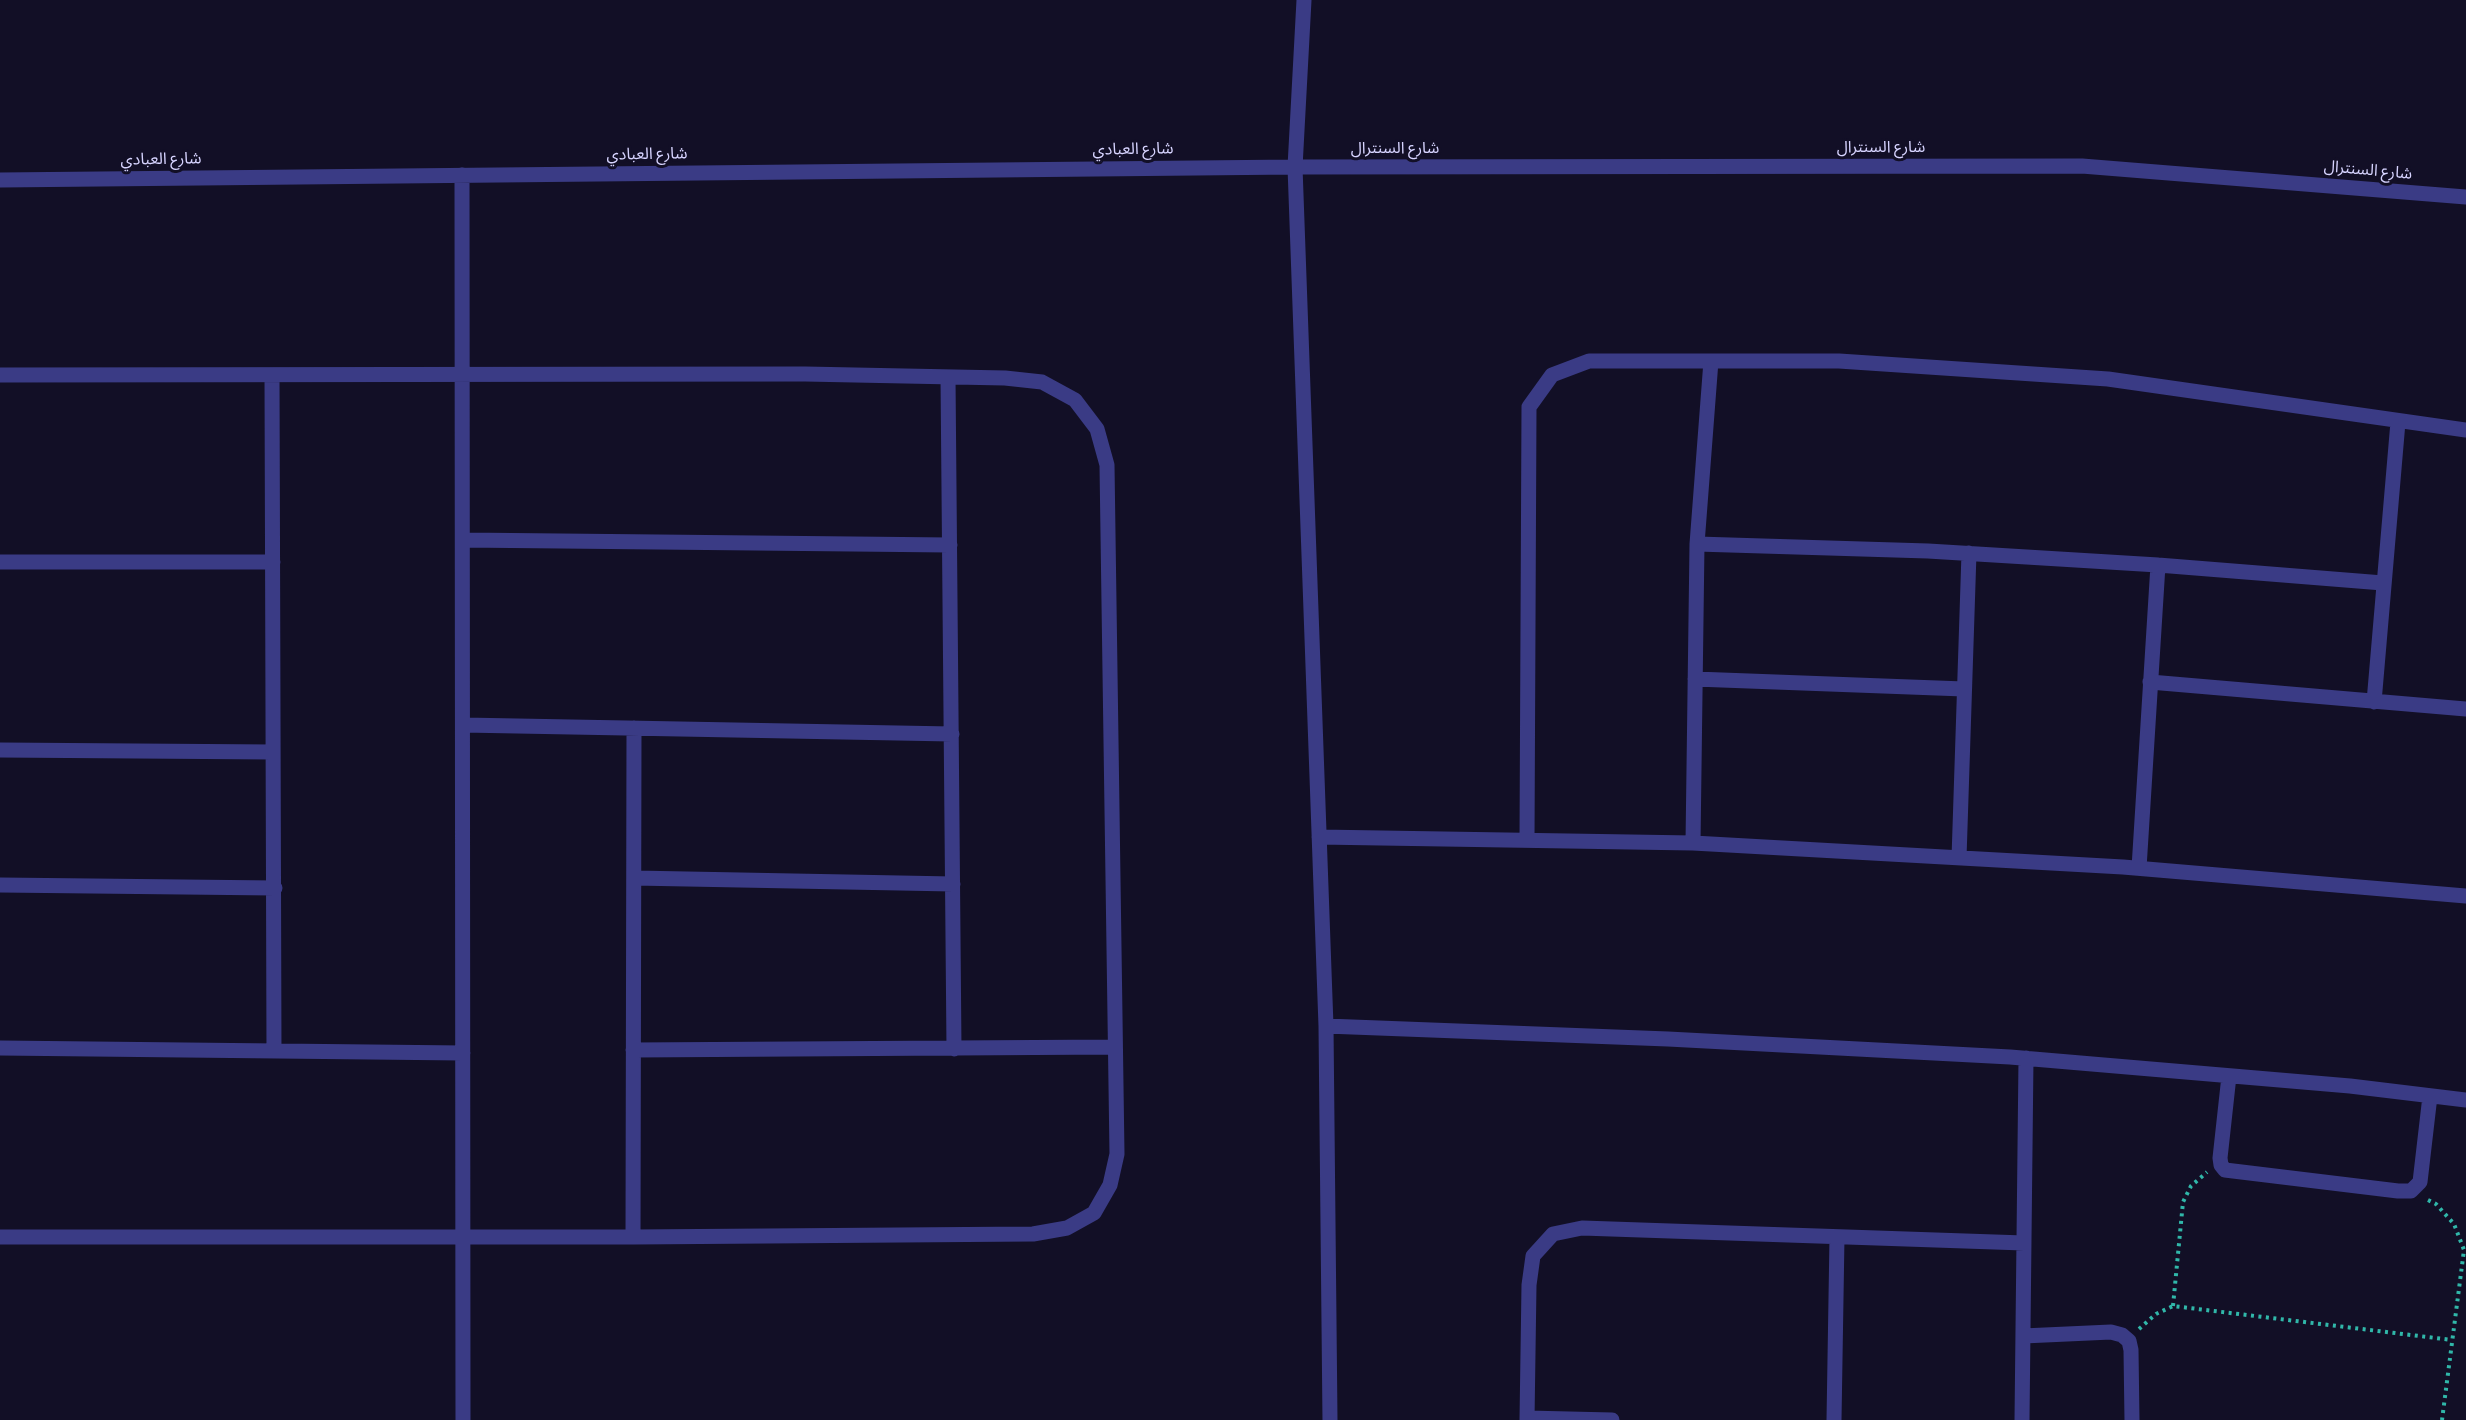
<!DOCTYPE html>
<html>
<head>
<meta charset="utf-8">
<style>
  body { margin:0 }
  canvas { display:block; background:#120f26 }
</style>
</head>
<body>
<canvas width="2466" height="1420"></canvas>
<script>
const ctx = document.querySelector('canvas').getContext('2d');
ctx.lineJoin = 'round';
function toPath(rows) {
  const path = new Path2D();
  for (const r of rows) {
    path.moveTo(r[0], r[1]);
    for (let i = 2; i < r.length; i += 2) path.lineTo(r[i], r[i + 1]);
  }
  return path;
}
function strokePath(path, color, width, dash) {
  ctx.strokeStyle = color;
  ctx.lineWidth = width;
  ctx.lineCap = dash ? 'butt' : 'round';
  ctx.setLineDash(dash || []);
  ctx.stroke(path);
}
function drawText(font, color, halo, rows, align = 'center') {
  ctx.font = font + ' "Titillium Web","Noto Sans Arabic",sans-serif';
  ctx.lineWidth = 6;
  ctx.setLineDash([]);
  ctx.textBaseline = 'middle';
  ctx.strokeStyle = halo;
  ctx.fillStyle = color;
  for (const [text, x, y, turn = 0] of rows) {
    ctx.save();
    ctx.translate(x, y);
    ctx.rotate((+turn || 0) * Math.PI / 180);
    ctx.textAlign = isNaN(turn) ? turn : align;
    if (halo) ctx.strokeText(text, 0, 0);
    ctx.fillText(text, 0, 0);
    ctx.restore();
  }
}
strokePath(toPath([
  [2428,1200,2436,1204,2454,1224,2464,1250,2442,1420],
  [2173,1306,2183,1202,2191,1186,2207,1172],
  [2139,1329,2156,1314,2173,1306,2452,1340]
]), '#30b7a9', 4, [3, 4.5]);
strokePath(toPath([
  [1304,0,1295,167,1326,1026,1330,1420],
  [462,175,463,1420],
  [0,180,1295,167,2082,166,2466,197],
  [0,375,805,374,1005,378,1042,382,1075,400,1097,429,1107,465,1117,1154,1110,1185,1094,1213,1067,1228,1033,1234,633,1237,0,1237],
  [272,375,274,1051],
  [948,377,954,1049],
  [463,540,950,545],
  [1697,544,1928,551,2158,565,2383,583],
  [0,562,273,562],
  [1695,679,1964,689],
  [2150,682,2466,709],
  [2374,702,2398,422],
  [463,725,952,734],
  [0,750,273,752],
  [1319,837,1693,843,2123,867,2466,896],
  [1527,840,1529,407,1552,375,1589,361,1839,361,2108,379,2466,430],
  [1693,843,1697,544,1711,361],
  [1959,858,1969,553],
  [2139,868,2158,565],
  [634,878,953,884],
  [0,885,275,888],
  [1326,1026,1668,1039,2010,1057,2350,1086,2466,1100],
  [0,1048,463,1053],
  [633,1050,1115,1047],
  [2229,1076,2220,1158,2221,1165,2225,1170,2398,1191,2411,1191,2420,1182,2430,1096],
  [633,1237,634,728],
  [2023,1336,2111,1332,2122,1335,2129,1341,2131,1350,2132,1420],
  [1527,1418,1612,1420],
  [1527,1420,1529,1285,1533,1256,1553,1234,1582,1228,2024,1243],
  [1834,1420,1837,1237],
  [2022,1420,2026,1058]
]), '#3a3b85', 15);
drawText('16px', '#d7d4ff', '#120f26', [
  ["شارع السنترال",1881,148],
  ["شارع السنترال",1395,149],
  ["شارع العبادي",1133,150,-1],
  ["شارع العبادي",647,155,-1],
  ["شارع العبادي",161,160,-1],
  ["شارع السنترال",2368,171,5]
]);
</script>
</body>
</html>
